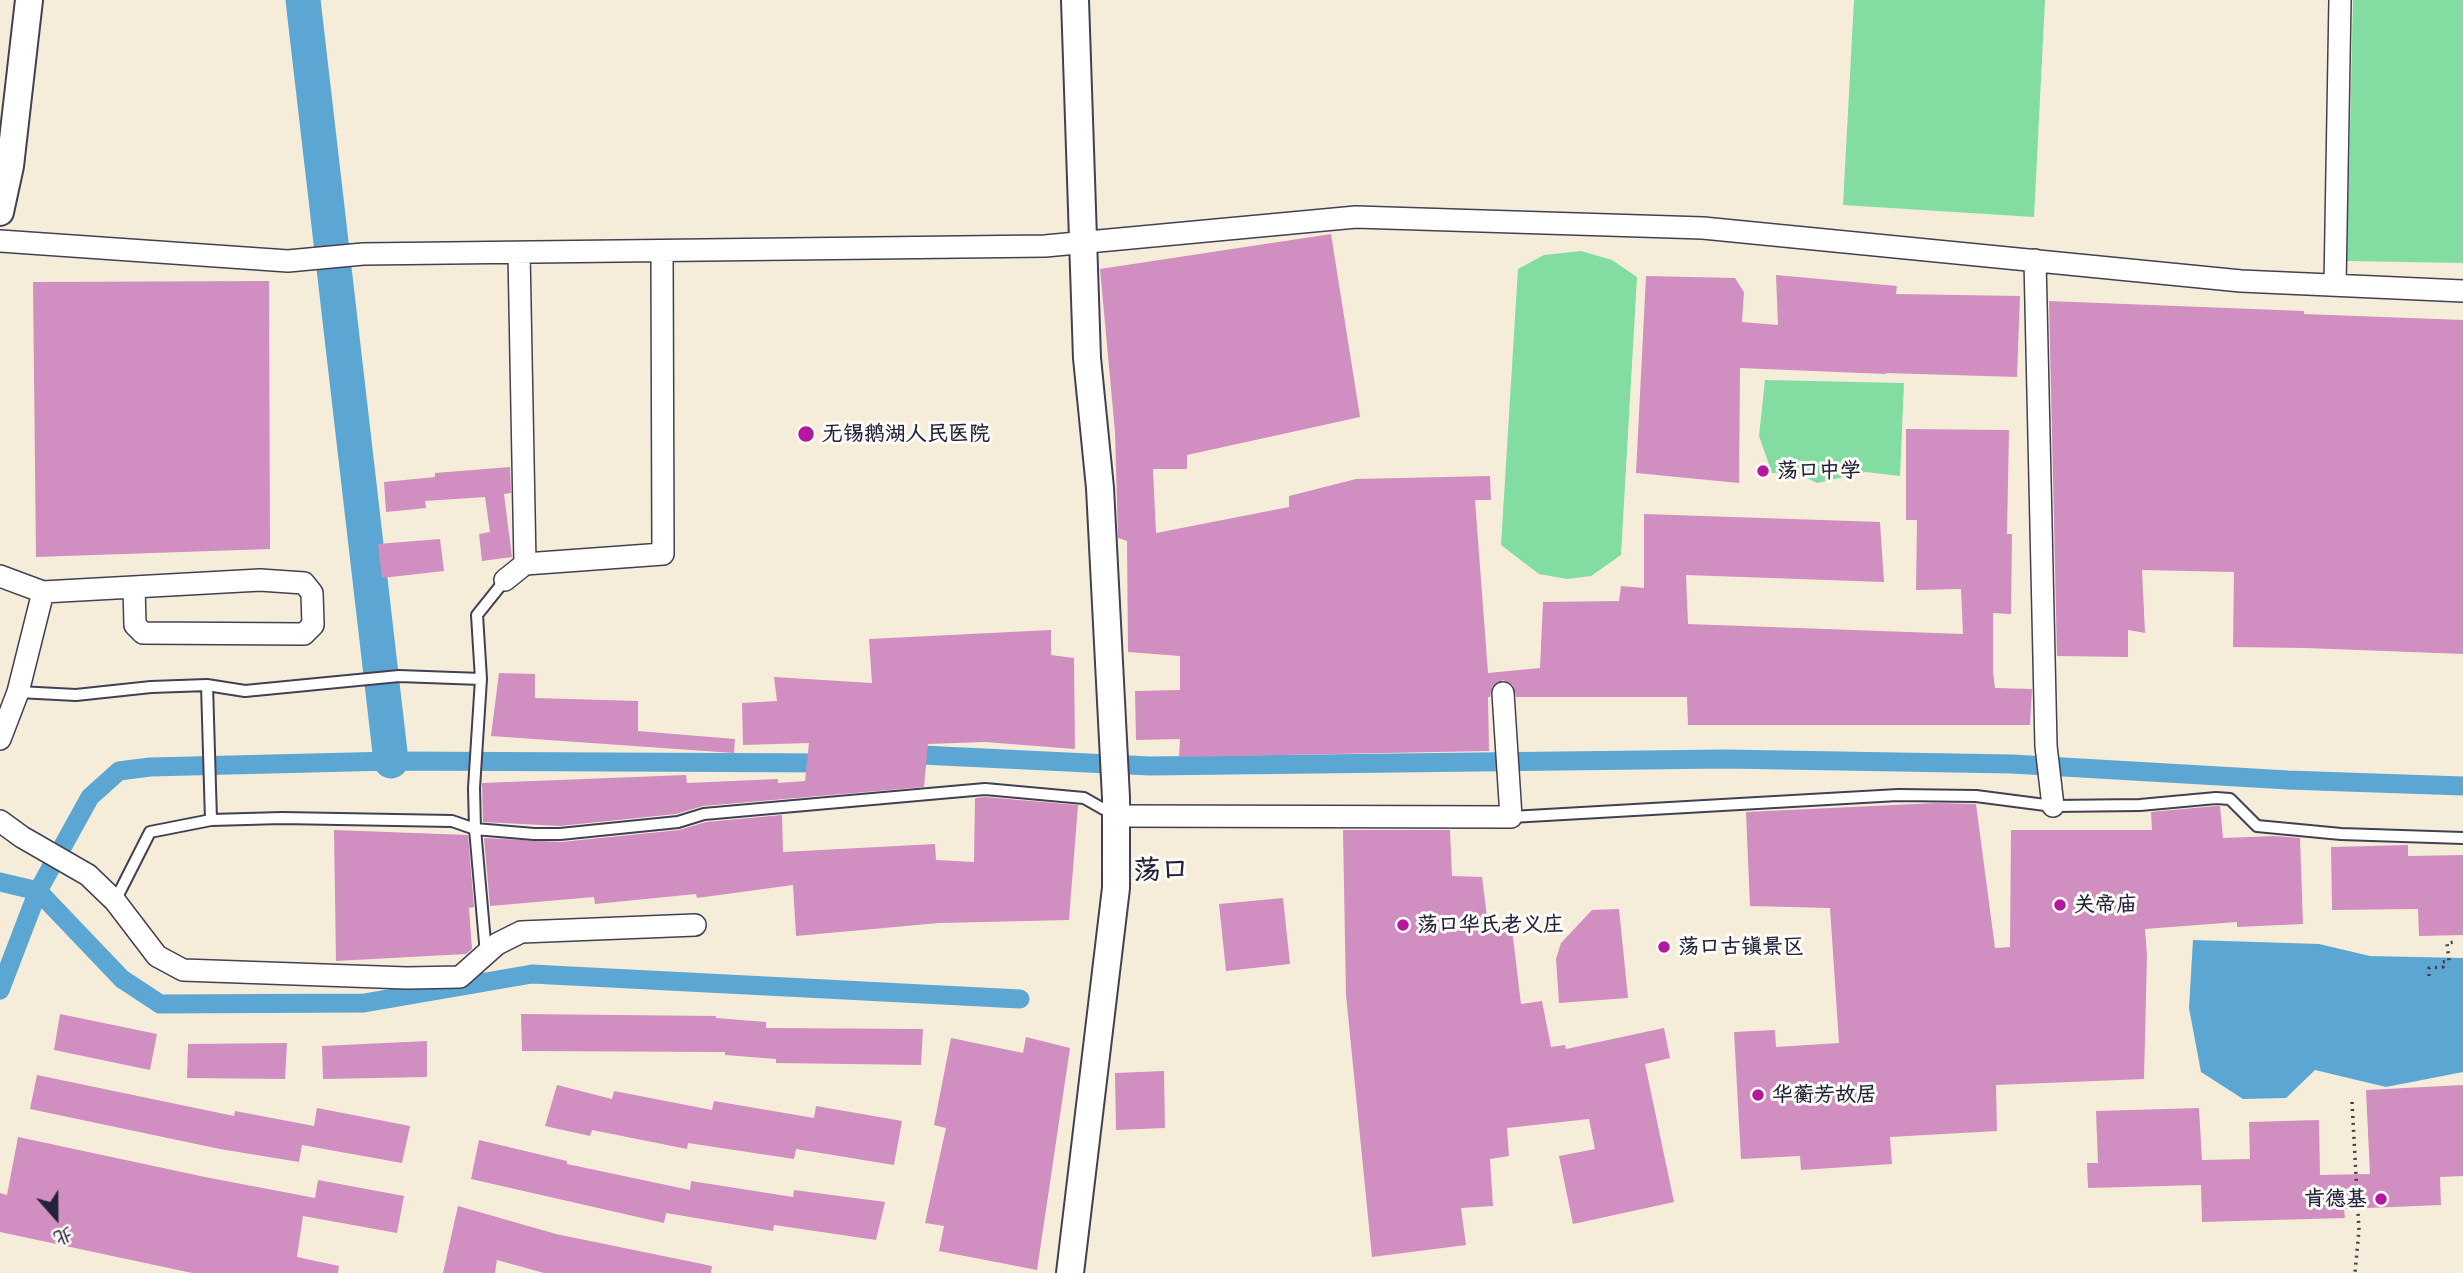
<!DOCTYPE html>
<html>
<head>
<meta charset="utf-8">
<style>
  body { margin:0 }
  #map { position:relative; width:2463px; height:1273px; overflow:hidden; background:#f5edd9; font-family:Mali,"LXGW WenKai TC",sans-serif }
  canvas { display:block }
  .north { position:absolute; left:21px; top:1182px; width:70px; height:70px; -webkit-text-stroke:5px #fdfcf7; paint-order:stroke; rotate:159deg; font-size:19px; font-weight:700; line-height:28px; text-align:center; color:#22223b }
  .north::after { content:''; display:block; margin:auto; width:24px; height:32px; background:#22223b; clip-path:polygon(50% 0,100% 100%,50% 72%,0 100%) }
</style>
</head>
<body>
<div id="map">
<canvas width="2463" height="1273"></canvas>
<div class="north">北</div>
</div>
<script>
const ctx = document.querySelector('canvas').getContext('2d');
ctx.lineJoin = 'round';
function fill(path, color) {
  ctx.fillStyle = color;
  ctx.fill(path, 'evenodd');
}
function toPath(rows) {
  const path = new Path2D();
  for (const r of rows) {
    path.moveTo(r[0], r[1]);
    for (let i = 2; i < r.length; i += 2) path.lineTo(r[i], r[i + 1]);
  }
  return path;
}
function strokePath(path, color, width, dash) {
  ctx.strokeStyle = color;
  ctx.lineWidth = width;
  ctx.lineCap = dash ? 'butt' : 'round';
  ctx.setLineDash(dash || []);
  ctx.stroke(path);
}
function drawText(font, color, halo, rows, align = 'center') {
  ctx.font = font + ' Mali,"LXGW WenKai TC",sans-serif';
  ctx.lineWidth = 6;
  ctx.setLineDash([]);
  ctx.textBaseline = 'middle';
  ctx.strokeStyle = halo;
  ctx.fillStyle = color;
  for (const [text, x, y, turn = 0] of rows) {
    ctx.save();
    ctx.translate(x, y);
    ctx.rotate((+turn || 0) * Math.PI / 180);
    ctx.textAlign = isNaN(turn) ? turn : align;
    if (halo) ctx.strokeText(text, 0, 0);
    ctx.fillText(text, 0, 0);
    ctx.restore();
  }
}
fill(toPath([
  [1854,0,2045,0,2034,217,1843,205],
  [2353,0,2463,0,2463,263,2347,261],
  [1581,251,1612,260,1637,277,1621,555,1591,576,1567,579,1539,574,1501,545,1518,269,1544,255],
  [1765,380,1904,383,1900,476,1866,472,1817,483,1795,472,1772,473,1759,436]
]), '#83dda2');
fill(toPath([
  [2193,940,2319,944,2370,956,2463,958,2463,1072,2386,1087,2315,1070,2286,1098,2243,1099,2201,1072,2189,1008]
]), '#5ca6d3');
strokePath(toPath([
  [901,754,1150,766,1725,759,2012,764,2288,780,2463,786],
  [0,882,38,891,122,979,160,1004,364,1003,532,974,1020,999],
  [0,990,38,891,90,797,119,771,150,767,391,761,833,763]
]), '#5ca6d3', 19);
strokePath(toPath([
  [303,0,391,761]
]), '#5ca6d3', 35);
fill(toPath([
  [1331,234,1360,417,1187,455,1187,469,1153,469,1156,533,1289,507,1289,496,1356,479,1490,476,1491,500,1475,500,1488,673,1540,668,1543,602,1619,601,1621,586,1644,588,1644,514,1880,522,1884,582,1686,575,1688,624,1963,634,1961,589,1916,590,1917,520,1906,520,1906,429,2009,430,2007,534,2012,534,2011,614,1993,613,1993,672,1995,688,2032,689,2030,725,1688,725,1687,697,1516,697,1513,685,1503,680,1492,687,1490,697,1488,697,1489,751,1179,757,1180,739,1136,740,1135,691,1180,690,1180,656,1128,652,1127,541,1118,538,1115,432,1100,269],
  [1776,275,1897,286,1896,294,2020,296,2017,377,1886,373,1886,374,1740,368,1739,483,1636,473,1646,276,1735,278,1744,292,1742,322,1778,325],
  [269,281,270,549,36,557,33,282],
  [2049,301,2304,311,2304,314,2463,320,2463,654,2306,648,2233,647,2234,572,2142,570,2145,633,2128,630,2128,657,2057,656],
  [510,467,511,493,504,494,512,557,482,561,479,534,490,532,485,497,425,501,426,508,386,512,384,482,435,477,435,473],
  [440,539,444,571,382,578,378,544],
  [1051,630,1051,655,1074,658,1075,749,985,742,928,744,924,787,703,806,676,814,560,826,483,822,482,783,686,775,687,783,778,779,778,783,805,781,809,743,743,745,742,703,777,701,774,677,872,683,869,639],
  [499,673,535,674,535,698,638,701,638,731,735,739,734,753,491,736],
  [985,797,1078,805,1069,920,939,923,796,936,793,885,697,898,696,894,595,904,594,897,490,906,484,838,561,842,679,830,706,822,782,815,783,852,935,844,936,860,974,862,975,798],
  [1936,803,1976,804,1995,948,2010,947,2011,830,2152,830,2151,812,2216,806,2220,806,2223,838,2275,836,2300,838,2303,924,2237,927,2237,922,2145,929,2147,955,2144,1079,1996,1085,1997,1131,1890,1137,1892,1164,1801,1170,1800,1156,1741,1159,1734,1032,1775,1030,1776,1047,1839,1043,1830,908,1750,906,1746,812],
  [334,830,468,835,474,907,469,908,472,949,466,954,336,961],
  [1343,830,1450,830,1452,876,1482,877,1489,933,1512,929,1521,1004,1542,1001,1551,1047,1565,1045,1566,1049,1664,1028,1670,1058,1645,1064,1674,1202,1573,1224,1559,1156,1595,1149,1589,1119,1507,1128,1509,1156,1490,1159,1493,1206,1461,1208,1466,1245,1372,1257,1346,995],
  [2408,845,2408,856,2463,855,2463,935,2419,936,2418,909,2332,910,2331,847],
  [1283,898,1290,964,1226,971,1219,904],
  [1619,909,1628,998,1559,1003,1556,959,1561,943,1592,910],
  [60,1014,157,1034,150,1070,54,1050],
  [521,1014,716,1016,716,1018,766,1022,766,1028,923,1029,921,1065,776,1063,776,1059,725,1055,725,1052,522,1051],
  [1026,1037,1070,1048,1037,1270,939,1251,944,1226,925,1223,946,1128,934,1125,951,1038,1023,1053],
  [427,1041,427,1077,323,1079,322,1046],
  [287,1043,285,1079,187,1078,188,1044],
  [1164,1071,1165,1128,1116,1130,1115,1073],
  [37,1075,234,1116,235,1111,314,1126,317,1108,410,1126,402,1163,302,1145,299,1162,220,1149,30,1109],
  [557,1085,612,1099,614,1091,712,1110,714,1101,814,1118,816,1106,902,1121,894,1165,796,1149,794,1159,688,1143,687,1149,592,1130,590,1136,545,1126],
  [2463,1085,2463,1176,2440,1177,2441,1205,2344,1209,2345,1218,2202,1222,2201,1185,2088,1188,2087,1163,2098,1163,2096,1111,2199,1108,2202,1160,2250,1159,2249,1122,2319,1120,2320,1175,2370,1174,2366,1090],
  [18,1137,205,1177,315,1198,318,1180,404,1196,397,1233,303,1216,297,1257,339,1266,338,1273,192,1273,0,1232,0,1193,7,1195],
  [479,1140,567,1161,567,1164,690,1190,691,1181,793,1197,794,1190,885,1202,876,1240,774,1225,773,1231,666,1213,664,1223,471,1179],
  [458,1206,556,1234,712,1266,711,1273,544,1273,497,1260,495,1273,443,1273]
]), '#d08fc0');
const service = toPath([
  [207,685,211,820],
  [18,692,76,695,151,687,207,685,245,691,399,676,481,679],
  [1511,817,1898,795,1976,796,2053,806,2140,805,2216,798,2230,799,2257,826,2341,834,2463,838],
  [115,901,150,832,211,820,282,818,452,821,475,829,534,834,560,834,678,822,704,814,985,789,1084,798,1114,815],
  [486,954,475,829,474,788,481,679,477,615,505,580]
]);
const minor = toPath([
  [0,241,288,261,363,254,1045,246,1356,217,1703,228,2241,281,2463,291],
  [2035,260,2046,746,2053,806],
  [2335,285,2340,0],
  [525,564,663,554,662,251],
  [0,576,43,592,260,580,304,583,312,593,313,625,304,634,143,633,135,625,134,587],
  [505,580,525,564,519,253],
  [0,739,18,692,43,592],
  [1116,816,1511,817,1503,693],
  [0,821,22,837,88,875,115,901,157,956,183,970,407,978,460,977,497,944,521,932,695,925]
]);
const tertiary = toPath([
  [0,212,10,166,29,0],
  [1070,1273,1116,888,1116,798,1100,488,1087,358,1075,0]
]);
strokePath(service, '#424053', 14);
strokePath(minor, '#424053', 24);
strokePath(tertiary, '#424053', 30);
strokePath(toPath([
  [2429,976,2429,968,2443,967,2442,962,2449,961,2447,943,2456,942],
  [2352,1102,2359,1230,2355,1273]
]), '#424053', 3.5, [2, 5]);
strokePath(service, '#fff', 10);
strokePath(minor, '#fff', 21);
strokePath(tertiary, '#fff', 26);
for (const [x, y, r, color] of [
  [806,434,9,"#b5179e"],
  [1763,471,7,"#b5179e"],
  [2060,905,7,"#b5179e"],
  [1403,925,7,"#b5179e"],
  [1664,947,7,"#b5179e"],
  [1758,1095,7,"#b5179e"],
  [2381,1199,7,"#b5179e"]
]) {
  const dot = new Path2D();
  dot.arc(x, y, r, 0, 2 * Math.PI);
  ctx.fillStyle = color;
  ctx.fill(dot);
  strokePath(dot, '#fdfcf7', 2.5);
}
drawText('bold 21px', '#22223b', '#fdfcf7', [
  ["无锡鹅湖人民医院",822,434],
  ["荡口中学",1777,471],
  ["关帝庙",2074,905],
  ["荡口华氏老义庄",1417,925],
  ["荡口古镇景区",1678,947],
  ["华蘅芳故居",1772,1095],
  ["肯德基",2367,1199,"right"]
], 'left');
drawText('bold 28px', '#22223b', '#fdfcf7', [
  ["荡口",1161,870]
]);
</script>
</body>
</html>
